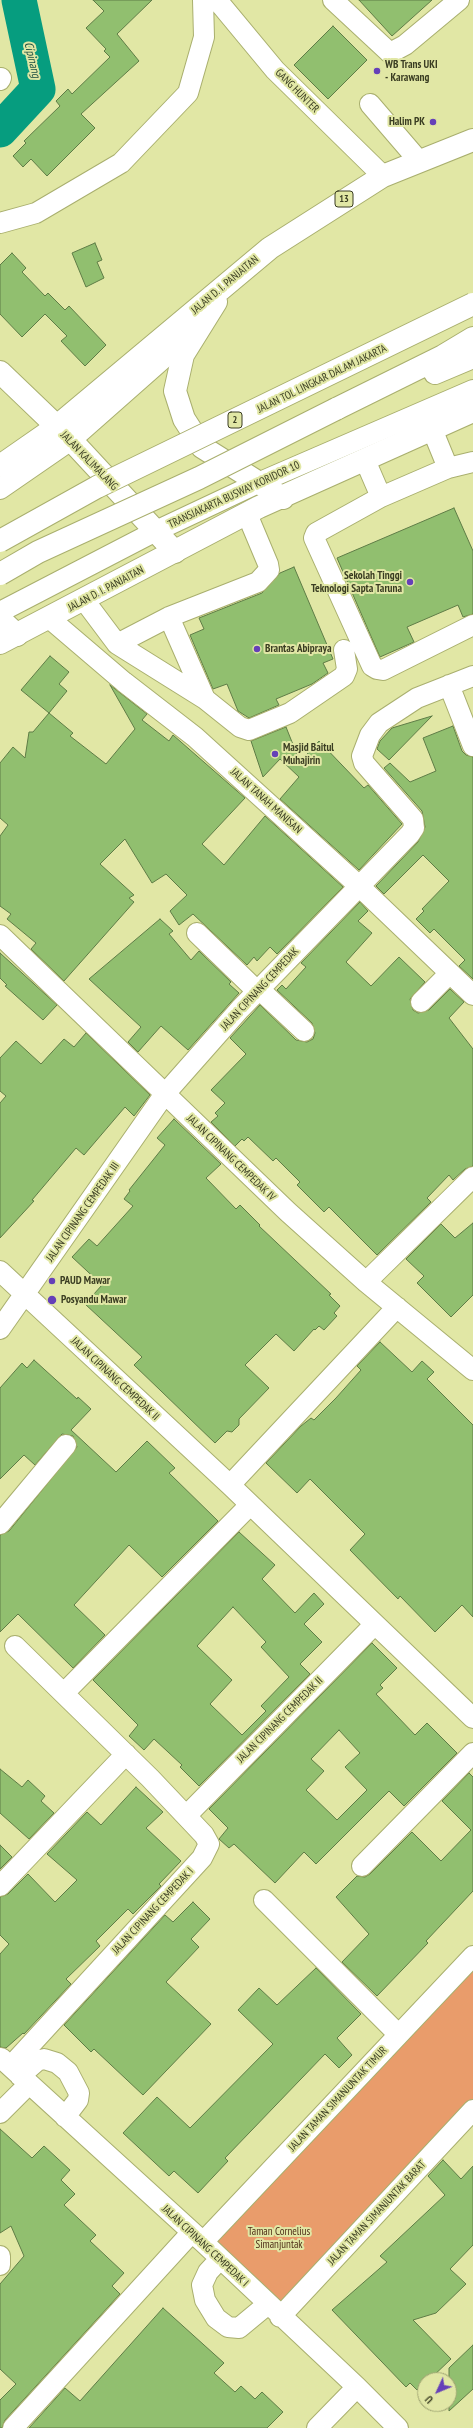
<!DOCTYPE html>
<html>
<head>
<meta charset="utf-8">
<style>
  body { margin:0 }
  #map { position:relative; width:473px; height:2428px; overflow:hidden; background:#e1e7a5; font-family:"PT Sans Narrow",sans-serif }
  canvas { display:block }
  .north { position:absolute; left:417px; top:2372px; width:40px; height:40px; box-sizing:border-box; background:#e1e7a5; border:1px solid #9ea371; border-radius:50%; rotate:226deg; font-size:11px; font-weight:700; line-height:16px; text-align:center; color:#3a3d22 }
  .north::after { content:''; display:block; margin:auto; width:14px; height:18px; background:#6540b8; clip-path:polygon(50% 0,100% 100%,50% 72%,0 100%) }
</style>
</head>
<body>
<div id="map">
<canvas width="473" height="2428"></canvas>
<div class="north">U</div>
</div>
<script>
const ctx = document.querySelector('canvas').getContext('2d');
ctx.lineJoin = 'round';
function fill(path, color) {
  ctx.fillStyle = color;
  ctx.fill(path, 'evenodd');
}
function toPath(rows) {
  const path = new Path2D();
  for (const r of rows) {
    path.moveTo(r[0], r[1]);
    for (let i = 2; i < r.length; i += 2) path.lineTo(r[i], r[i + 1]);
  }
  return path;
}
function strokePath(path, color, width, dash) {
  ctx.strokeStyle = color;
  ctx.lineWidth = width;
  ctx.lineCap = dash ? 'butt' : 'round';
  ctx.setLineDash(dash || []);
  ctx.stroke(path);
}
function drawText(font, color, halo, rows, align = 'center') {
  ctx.font = font + ' "PT Sans Narrow",sans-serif';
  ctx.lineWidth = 4;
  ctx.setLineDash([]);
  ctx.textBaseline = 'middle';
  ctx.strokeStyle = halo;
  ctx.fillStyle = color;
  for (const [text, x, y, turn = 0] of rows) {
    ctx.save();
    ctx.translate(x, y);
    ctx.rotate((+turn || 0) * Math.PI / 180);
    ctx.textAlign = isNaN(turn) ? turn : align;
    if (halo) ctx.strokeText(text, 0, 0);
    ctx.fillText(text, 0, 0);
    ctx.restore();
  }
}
fill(toPath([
  [473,1963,473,2106,279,2310,208,2242]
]), '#e99c6b');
strokePath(toPath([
  [0,130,38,89,19,0]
]), '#069d7f', 35);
const building = toPath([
  [93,0,152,0,117,34,139,61,81,114,95,128,47,176,31,159,23,167,13,156,26,143,24,141,60,106,56,101,68,89,72,94,110,57,104,51,106,49,86,28,104,11,93,0],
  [359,0,432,0,392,36,359,0],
  [333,26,367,60,328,99,294,65,333,26],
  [95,243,102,260,97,262,104,278,86,287,72,253,95,243],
  [12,253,26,268,22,272,45,296,48,293,65,310,69,306,106,345,85,366,61,341,67,336,45,314,22,337,0,314,0,265,12,253],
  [454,508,473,551,473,614,463,617,458,605,407,627,414,642,380,657,337,558,454,508],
  [294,567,333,659,323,663,328,673,312,684,276,699,279,705,249,718,238,711,227,684,213,689,190,635,204,629,199,618,262,593,280,573,294,567],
  [50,656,69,672,59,684,67,691,49,713,21,690,50,656],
  [110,685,147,714,142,720,169,741,173,735,245,798,202,844,224,865,265,816,343,887,277,954,270,947,257,961,254,957,247,965,193,914,179,925,170,911,187,895,166,874,152,883,125,839,100,864,134,895,129,898,134,902,64,981,31,949,36,943,7,919,11,914,0,906,0,836,8,825,0,818,0,763,13,747,25,758,29,732,33,732,49,713,73,733,70,736,106,764,135,729,110,685],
  [432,716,389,760,377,749,380,741,392,728,432,716],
  [453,726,462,751,466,755,473,757,473,979,459,966,465,960,434,929,430,933,416,919,424,911,422,909,449,881,423,855,384,894,376,886,418,842,425,827,422,811,384,768,390,763,410,782,436,771,423,738,453,726],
  [286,727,300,762,319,741,364,788,368,785,402,824,359,870,280,799,299,777,280,759,263,777,251,741,286,727],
  [360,902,368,911,358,921,372,933,346,962,371,986,399,957,425,982,410,999,413,1010,418,1013,429,1010,450,989,464,1002,449,1018,473,1049,473,1166,465,1169,453,1180,449,1175,427,1198,431,1202,377,1255,329,1207,324,1212,297,1185,300,1182,276,1158,273,1161,248,1137,244,1141,242,1139,235,1146,211,1122,218,1116,215,1113,225,1103,211,1090,246,1054,230,1038,260,1005,296,1040,307,1042,313,1039,315,1033,312,1023,277,990,282,985,286,989,306,967,301,963,360,902],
  [160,919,173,931,169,934,191,960,199,951,231,982,229,984,239,993,188,1050,161,1026,138,1052,128,1042,141,1027,89,979,160,919],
  [0,953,57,1005,43,1020,5,986,7,985,0,978,0,953],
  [86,1033,150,1095,134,1116,125,1107,84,1155,76,1148,32,1200,34,1201,0,1238,0,1103,6,1096,0,1091,0,1058,16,1041,41,1064,64,1039,74,1047,86,1033],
  [174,1119,221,1164,206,1178,236,1209,240,1205,260,1225,259,1226,331,1294,329,1295,340,1306,334,1313,337,1316,324,1330,319,1326,315,1330,314,1329,294,1351,276,1334,245,1365,269,1388,239,1419,239,1425,232,1432,227,1431,215,1443,134,1365,142,1357,85,1304,102,1285,72,1257,89,1239,97,1246,133,1206,124,1199,130,1191,129,1190,165,1145,157,1138,174,1119],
  [473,1223,473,1295,451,1317,417,1283,424,1276,406,1259,441,1224,455,1238,473,1223],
  [380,1342,412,1372,422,1361,434,1372,427,1379,473,1425,473,1617,462,1605,435,1632,400,1596,398,1599,350,1550,365,1534,310,1479,297,1493,266,1463,301,1426,311,1418,314,1420,336,1398,361,1370,357,1366,380,1342],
  [34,1360,77,1399,78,1397,91,1409,71,1430,116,1472,147,1441,175,1468,169,1473,218,1521,162,1577,129,1545,74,1605,105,1635,73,1668,18,1614,0,1632,0,1535,9,1531,77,1447,73,1436,62,1434,35,1465,24,1455,0,1479,0,1388,22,1363,27,1368,34,1360],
  [239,1532,275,1565,262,1579,295,1613,314,1593,324,1604,304,1624,322,1642,300,1664,310,1674,199,1786,180,1767,182,1765,154,1739,144,1750,129,1736,138,1725,93,1680,239,1532],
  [233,1607,266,1642,261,1647,289,1677,261,1706,266,1711,242,1735,210,1704,232,1680,197,1646,233,1607],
  [372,1643,397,1668,380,1685,383,1688,376,1694,415,1735,427,1723,457,1753,404,1806,389,1791,316,1864,304,1852,275,1883,234,1844,229,1848,219,1839,228,1828,209,1809,372,1643],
  [339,1730,360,1753,345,1767,367,1790,337,1820,306,1790,324,1771,311,1759,339,1730],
  [0,1769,22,1787,28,1780,45,1796,41,1801,54,1813,29,1839,0,1813,0,1769],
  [469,1773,473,1777,473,1891,426,1941,428,1943,377,1996,342,1962,369,1934,336,1897,357,1876,365,1877,370,1874,412,1832,441,1861,471,1830,442,1801,469,1773],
  [136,1787,163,1812,146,1828,181,1861,159,1884,161,1886,133,1914,128,1909,96,1941,100,1946,66,1979,71,1984,24,2034,23,2033,6,2048,0,2047,0,1954,9,1944,0,1935,0,1897,8,1894,28,1874,55,1902,77,1880,47,1854,87,1812,101,1825,136,1787],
  [0,1845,12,1857,0,1869,0,1845],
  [193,1902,210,1919,191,1939,199,1947,166,1982,211,2024,143,2095,94,2049,91,2052,64,2025,165,1915,173,1922,193,1902],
  [316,1968,361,2014,337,2038,352,2055,339,2068,325,2054,225,2158,228,2161,198,2193,174,2171,169,2176,123,2133,157,2097,190,2128,273,2044,238,2010,259,1988,277,2005,316,1968],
  [0,2129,32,2158,44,2146,70,2170,61,2180,75,2194,64,2205,96,2235,90,2241,124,2273,112,2286,120,2294,5,2420,2,2428,0,2428,0,2400,16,2384,0,2369,0,2284,24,2256,11,2226,0,2233,0,2129],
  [443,2160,461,2179,473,2166,473,2245,450,2269,466,2284,436,2313,413,2320,451,2359,429,2380,425,2380,425,2383,417,2390,410,2383,406,2387,332,2310,387,2262,380,2256,445,2195,428,2176,443,2160],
  [163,2308,224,2363,214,2373,235,2392,241,2386,255,2399,262,2392,283,2412,267,2428,29,2428,65,2388,80,2401,163,2308],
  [473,2345,473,2389,449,2411,449,2368,473,2345]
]);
fill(building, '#91bf6f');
strokePath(building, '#5e7c46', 1);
const minor = toPath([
  [217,0,275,70,383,176],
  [333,0,390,53,405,45,459,0],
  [0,80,1,78],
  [370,104,419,161],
  [0,223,36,213,121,163,188,93,204,37,203,0],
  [432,429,448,468],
  [365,460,381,497],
  [473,462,448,468,381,497,316,533,314,538,372,666,377,669,383,670,473,625],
  [0,489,71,440,165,357,195,322],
  [84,600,117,644,169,617,258,582,269,570,268,564,247,514],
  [0,612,156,531,258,483,473,390],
  [169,617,205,699],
  [49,618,124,682,195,737,358,885,473,995],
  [117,644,205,699,240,727,249,730,290,713,344,676,347,669,344,650],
  [449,685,473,746],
  [197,933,257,991],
  [0,935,288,1212,366,1282,473,1370],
  [259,989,304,1031],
  [421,1002,450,973],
  [0,1271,230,1485,473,1718],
  [366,1282,473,1177],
  [0,1329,164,1095,240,1009,410,834,414,828,413,819,364,763,362,756,370,735,379,723,417,698,473,676],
  [230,1485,397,1307],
  [0,1524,66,1445],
  [64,1693,250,1505],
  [186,1816,374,1625],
  [362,1866,473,1753],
  [0,1886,126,1754],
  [264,1900,398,2034],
  [1,2058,203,2242,357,2387,398,2428],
  [11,2066,202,1858,209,1844,204,1835,150,1778,15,1646],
  [20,2076,37,2061,44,2059,57,2063,68,2072,79,2093,78,2100,65,2117],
  [0,2113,29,2084],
  [203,2242,473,1956],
  [0,2256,0,2265],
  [220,2259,208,2272,202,2285,205,2300,216,2318,228,2327,239,2328,268,2304],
  [280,2317,473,2110],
  [13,2428,192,2232],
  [317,2428,357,2387]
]);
const major = toPath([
  [0,372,71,440,175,552],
  [0,619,17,635]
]);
const highway = toPath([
  [216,302,183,355,175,391,184,419,202,447,283,498],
  [435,373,473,357],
  [336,409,443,356,473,338],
  [0,466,56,427,270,248,383,176,473,140],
  [0,643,259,507,473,411]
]);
strokePath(minor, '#a9af6e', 22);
strokePath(major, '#a9af6e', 24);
strokePath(highway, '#a9af6e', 24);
strokePath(minor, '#fff', 20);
strokePath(major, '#fff', 22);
strokePath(highway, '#fff', 22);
const highwayBridge = toPath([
  [0,541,97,487,473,304],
  [0,574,38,552,199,478,336,409]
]);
strokePath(highwayBridge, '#a9af6e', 24, []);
strokePath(highwayBridge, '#fff', 22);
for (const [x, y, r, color] of [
  [377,71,4,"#6540b8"],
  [433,122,4,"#6540b8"],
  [410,582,4,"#6540b8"],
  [257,649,4,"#6540b8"],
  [275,754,4,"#6540b8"],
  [52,1281,4,"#6540b8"],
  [52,1300,5,"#6540b8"]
]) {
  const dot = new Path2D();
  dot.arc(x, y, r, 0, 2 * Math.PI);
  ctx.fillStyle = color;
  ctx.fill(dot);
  strokePath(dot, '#e1e7a5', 1.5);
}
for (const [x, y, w] of [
  [344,199,18],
  [235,420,14]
]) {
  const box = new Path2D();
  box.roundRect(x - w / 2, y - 8, w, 16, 3);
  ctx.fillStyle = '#e1e7a5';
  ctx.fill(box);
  strokePath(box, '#3a3d22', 1);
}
drawText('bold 10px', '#3a3d22', null, [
  ["13",344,199],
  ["2",235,420]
]);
drawText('bold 11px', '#3a3d22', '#e1e7a5', [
  ["WB Trans UKI",385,65],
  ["- Karawang",385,78],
  ["Halim PK",425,122,"right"],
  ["Sekolah Tinggi",402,576,"right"],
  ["Teknologi Sapta Taruna",402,589,"right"],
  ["Brantas Abipraya",265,649],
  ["Masjid Baitul",283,748],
  ["Muhajirin",283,761],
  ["PAUD Mawar",60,1281],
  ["Posyandu Mawar",61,1300]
], 'left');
drawText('11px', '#3a3d22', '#e1e7a5', [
  ["GANG HUNTER",297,91,45],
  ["JALAN D. I. PANJAITAN",225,285,-40],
  ["JALAN TOL LINGKAR DALAM JAKARTA",322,379,-26],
  ["JALAN KALIMALANG",89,461,46],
  ["TRANSJAKARTA BUSWAY KORIDOR 10",234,495,-25],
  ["JALAN D. I. PANJAITAN",106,589,-28],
  ["JALAN TANAH MANISAN",266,801,42],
  ["JALAN CIPINANG CEMPEDAK",260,989,-47],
  ["JALAN CIPINANG CEMPEDAK IV",231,1158,44],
  ["JALAN CIPINANG CEMPEDAK III",83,1212,-55],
  ["JALAN CIPINANG CEMPEDAK II",115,1379,43],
  ["JALAN CIPINANG CEMPEDAK II",280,1720,-45],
  ["JALAN CIPINANG CEMPEDAK I",153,1911,-47],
  ["JALAN TAMAN SIMANJUNTAK TIMUR",338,2099,-47],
  ["JALAN TAMAN SIMANJUNTAK BARAT",377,2213,-47],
  ["JALAN CIPINANG CEMPEDAK I",205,2246,43]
]);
drawText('11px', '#4f2e18', '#e1e7a5', [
  ["Taman Cornelius",279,2232],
  ["Simanjuntak",279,2245]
]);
drawText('italic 12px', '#1e5143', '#e1e7a5', [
  ["Cipinang",32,60,77]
]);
</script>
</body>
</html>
